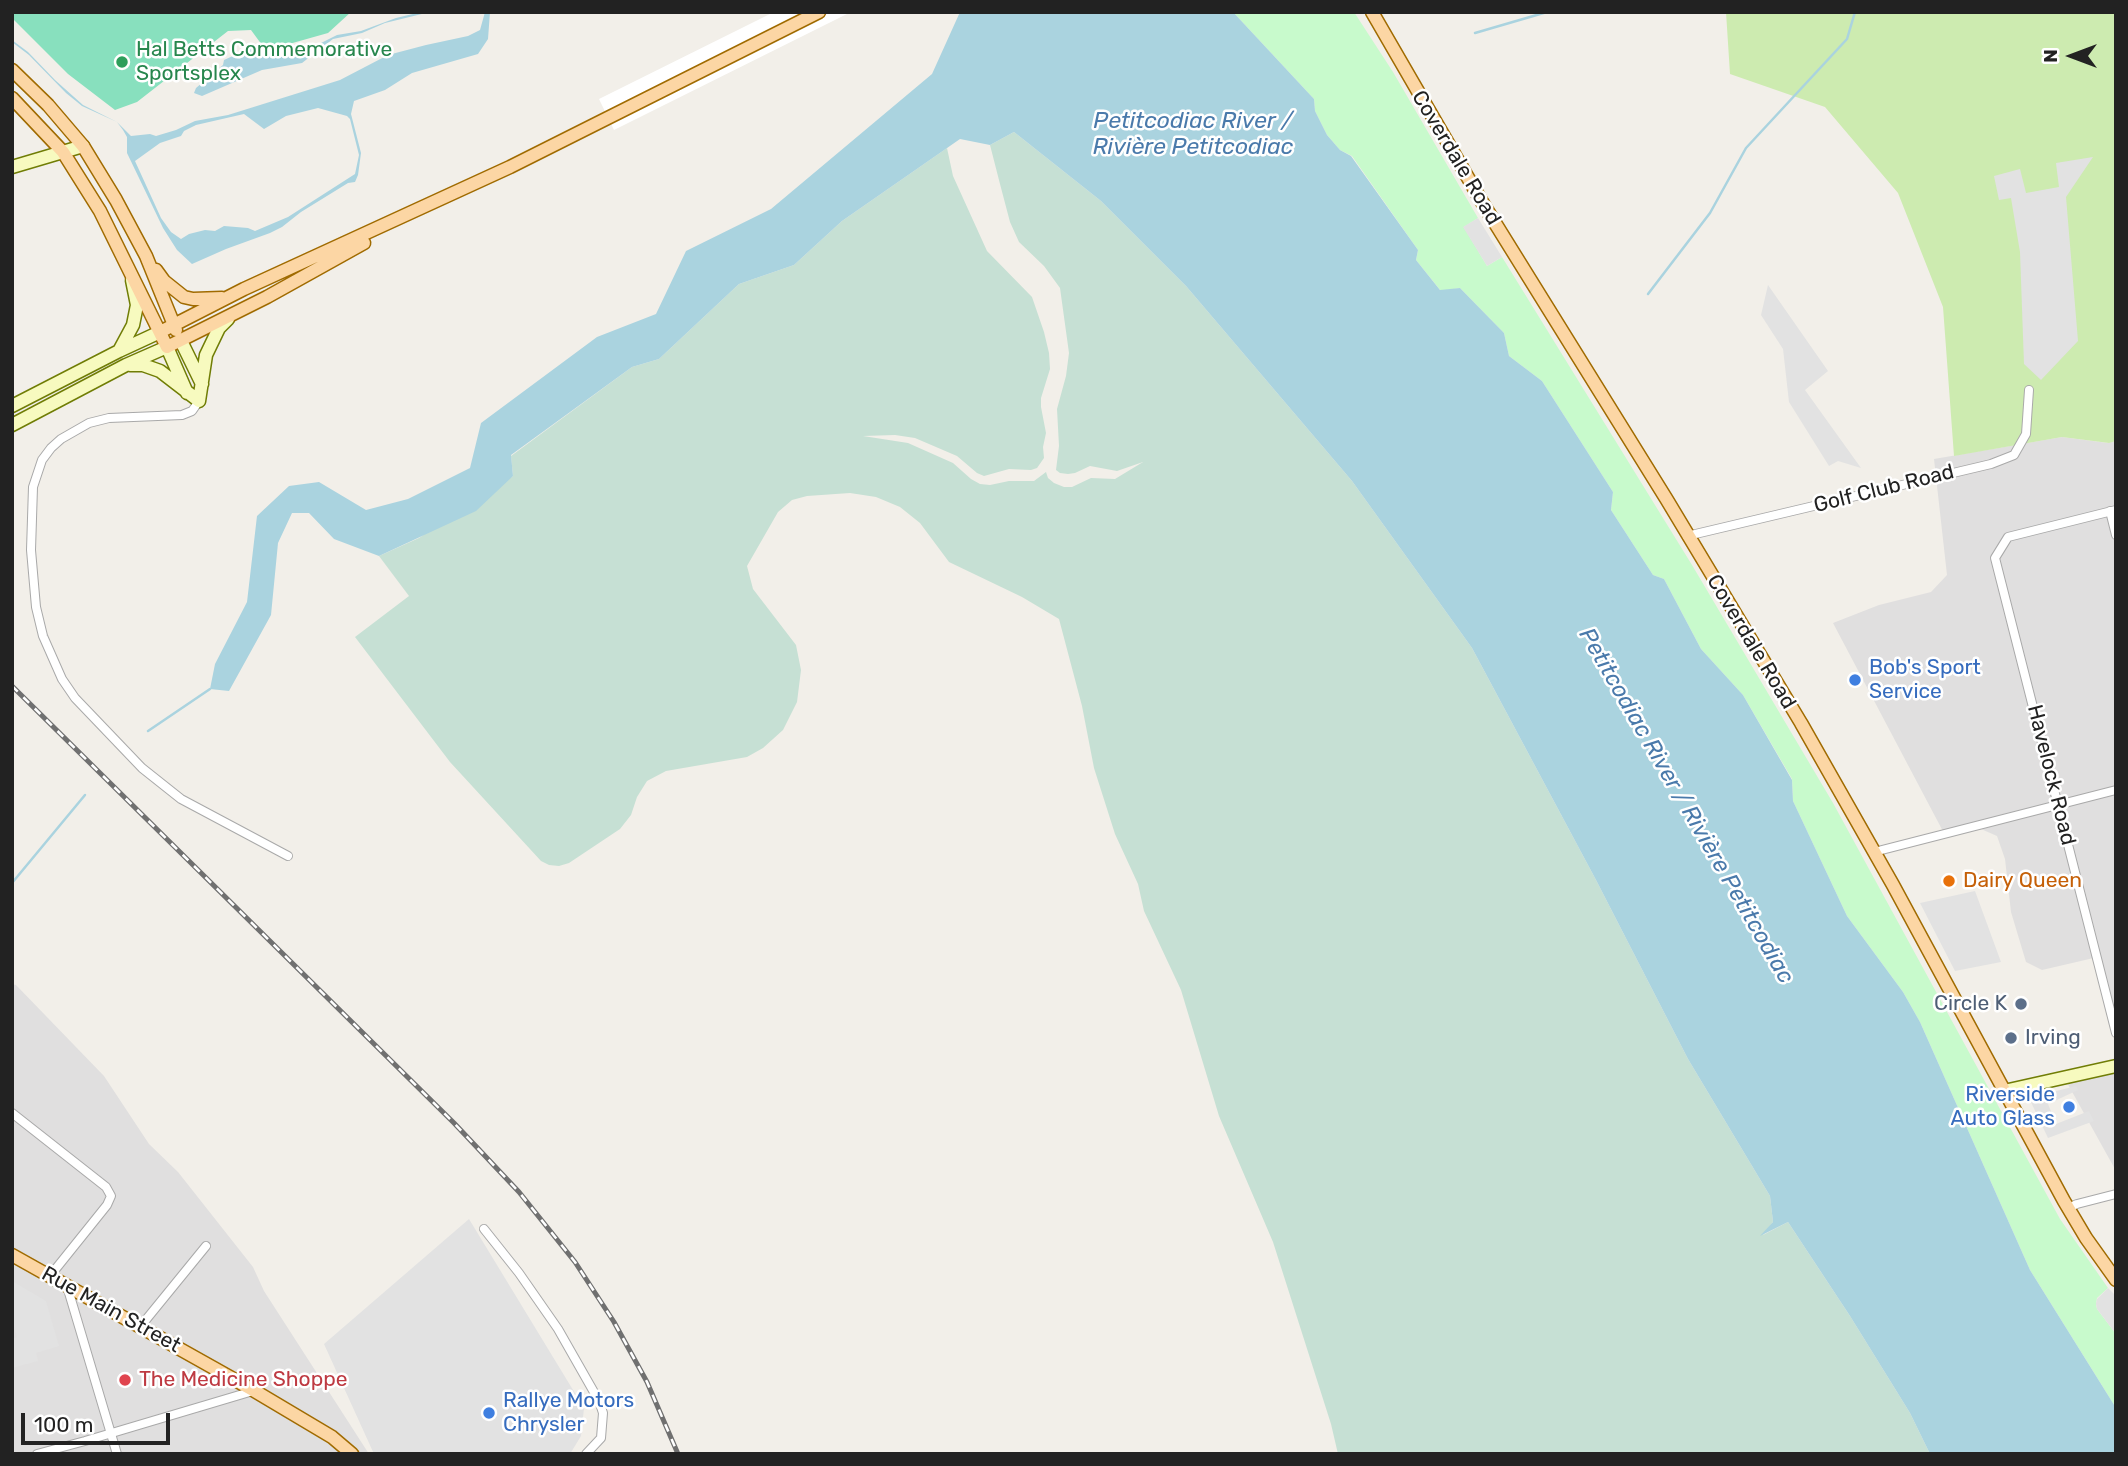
<!DOCTYPE html>
<html>
<head>
<meta charset="utf-8">
<style>
  body { margin:0 }
  #map { position:relative; width:2128px; height:1466px; overflow:hidden; background:#f2efe9; font-family:Rubik,sans-serif }
  canvas { display:block }
  .frame { position:absolute; inset:0; border:14px solid #222; pointer-events:none }
  .north { position:absolute; left:2037px; top:21px; width:70px; height:70px; -webkit-text-stroke:5px #fff; paint-order:stroke; rotate:270deg; font-size:19px; font-weight:700; line-height:28px; text-align:center; color:#222 }
  .north::after { content:''; display:block; margin:auto; width:24px; height:32px; background:#222; clip-path:polygon(50% 0,100% 100%,50% 72%,0 100%) }
  .scale { position:absolute; left:21px; top:1413px; width:149px; height:32px; box-sizing:border-box; border:4px solid #222; border-top:0; padding-left:9px; font-size:21px; line-height:24px; white-space:nowrap; color:#222; -webkit-text-stroke:5px #fff; paint-order:stroke }
</style>
</head>
<body>
<div id="map">
<canvas width="2128" height="1466"></canvas>
<div class="frame"></div>
<div class="north">N</div>
<div class="scale">100 m</div>
</div>
<script>
const ctx = document.querySelector('canvas').getContext('2d');
ctx.lineJoin = 'round';
function fill(path, color) {
  ctx.fillStyle = color;
  ctx.fill(path, 'evenodd');
}
function toPath(rows) {
  const path = new Path2D();
  for (const r of rows) {
    path.moveTo(r[0], r[1]);
    for (let i = 2; i < r.length; i += 2) path.lineTo(r[i], r[i + 1]);
  }
  return path;
}
function strokePath(path, color, width, dash) {
  ctx.strokeStyle = color;
  ctx.lineWidth = width;
  ctx.lineCap = dash ? 'butt' : 'round';
  ctx.setLineDash(dash || []);
  ctx.stroke(path);
}
function drawText(font, color, halo, rows, align = 'center') {
  ctx.font = font + ' Rubik,sans-serif';
  ctx.lineWidth = 5;
  ctx.setLineDash([]);
  ctx.textBaseline = 'middle';
  ctx.strokeStyle = halo;
  ctx.fillStyle = color;
  for (const [text, x, y, turn = 0] of rows) {
    ctx.save();
    ctx.translate(x, y);
    ctx.rotate((+turn || 0) * Math.PI / 180);
    ctx.textAlign = isNaN(turn) ? turn : align;
    if (halo) ctx.strokeText(text, 0, 0);
    ctx.fillText(text, 0, 0);
    ctx.restore();
  }
}
fill(toPath([
  [2062,437,2108,443,2116,441,2116,1027,2098,957,2042,970,2026,962,2011,912,2005,859,1997,836,1981,829,1946,837,1833,623,1879,605,1931,592,1947,575,1934,459],
  [12,984,16,985,104,1076,149,1144,178,1172,253,1267,264,1291,369,1454,12,1454],
  [2116,1066,2116,1171,2065,1079]
]), '#e0dfdf');
fill(toPath([
  [1726,12,2116,12,2116,441,2109,443,2062,437,1954,456,1943,307,1898,193,1825,107,1730,74]
]), '#cdebb0');
fill(toPath([
  [1014,132,1101,201,1186,286,1352,481,1472,648,1596,880,1688,1059,1770,1196,1773,1222,1763,1235,1788,1222,1850,1316,1910,1413,1930,1454,1338,1454,1331,1424,1273,1242,1219,1116,1181,990,1144,911,1138,884,1115,834,1094,768,1082,706,1059,619,1022,597,949,562,920,523,900,507,876,497,850,493,807,496,792,500,778,512,747,566,753,589,796,645,801,670,797,702,783,730,763,748,747,757,666,771,647,781,637,797,631,815,620,829,569,863,559,866,549,865,541,861,450,762,355,637,409,596,379,556,419,538,513,476,511,456,632,367,659,359,739,284,794,265,842,221,947,148,953,176,987,251,1032,297,1044,332,1049,353,1050,369,1041,398,1041,407,1046,433,1043,447,1044,458,1037,468,1031,470,1009,469,984,476,977,473,957,456,915,438,895,435,863,436,908,443,953,463,971,479,980,484,990,485,1009,481,1034,481,1046,472,1048,478,1054,483,1064,487,1072,487,1091,478,1115,479,1143,462,1117,471,1090,466,1075,473,1068,474,1060,473,1056,470,1059,446,1057,409,1066,376,1069,353,1060,288,1044,266,1019,242,1010,222,1000,184,990,145]
]), '#c6e0d4');
fill(toPath([
  [1233,12,1354,12,1393,72,1478,218,1464,227,1487,266,1502,257,1692,565,1833,803,2060,1219,2108,1288,2097,1298,2096,1304,2097,1309,2116,1334,2116,1408,2030,1270,1920,1022,1903,992,1847,916,1793,801,1792,779,1743,695,1701,649,1664,579,1653,575,1611,510,1613,492,1542,381,1509,356,1504,333,1460,288,1441,291,1416,260,1418,250,1352,156,1340,150,1327,135,1315,111,1314,99]
]), '#c8facc');
fill(toPath([
  [12,12,351,12,328,33,289,44,262,45,251,30,228,31,137,102,115,110,68,74,12,18]
]), '#88e0be');
fill(toPath([
  [2093,157,2066,197,2078,341,2041,380,2024,364,2020,252,2011,198,1999,200,1994,176,2020,169,2026,193,2059,187,2056,163],
  [1478,218,1502,257,1487,266,1463,227],
  [1768,285,1828,371,1805,390,1861,468,1838,461,1829,466,1789,402,1783,349,1761,315],
  [1975,891,2001,962,1955,971,1920,903],
  [2076,1086,2078,1090,2048,1104,2056,1124,2089,1111,2094,1121,2048,1138,2029,1098],
  [469,1219,584,1408,581,1436,570,1454,374,1454,324,1344],
  [12,1281,46,1301,59,1346,36,1353,38,1361,12,1368,12,1339,17,1337,12,1321],
  [2108,1288,2116,1296,2116,1334,2097,1309,2096,1304,2097,1299]
]), '#e2e2e2');
fill(toPath([
  [421,12,430,12,385,23,362,33,333,39,302,63,262,70,202,96,194,93,196,88,223,65,224,60,246,50,257,48,271,57,287,57,301,49,311,48,337,35,361,31,396,18],
  [485,12,490,12,488,39,478,54,412,73,385,90,354,101,351,114,361,153,358,175,355,182,348,183,301,212,282,227,270,233,226,249,192,264,177,250,163,228,127,153,127,137,123,130,117,122,82,106,66,93,29,55,12,42,12,40,28,52,55,80,83,105,117,122,131,136,150,134,156,136,176,130,195,121,228,115,340,80,388,55,426,45,468,36,480,30],
  [318,108,347,116,350,119,359,155,355,174,288,217,255,231,248,228,224,226,215,231,205,230,189,234,181,239,171,232,161,218,135,161,160,143,181,136,184,131,196,125,244,114,264,129,286,116],
  [960,12,1233,12,1314,99,1315,111,1327,135,1340,150,1351,156,1418,250,1416,260,1440,290,1460,288,1504,333,1509,356,1542,381,1613,492,1611,510,1653,575,1664,579,1701,649,1743,695,1792,780,1793,801,1847,916,1903,992,1920,1022,2030,1270,2116,1408,2116,1454,1930,1454,1910,1413,1850,1316,1788,1222,1760,1236,1773,1222,1770,1196,1688,1059,1596,880,1472,648,1352,481,1186,286,1101,201,1014,132,990,145,960,139,842,221,794,265,739,284,659,359,632,367,511,455,513,476,476,511,379,556,334,539,309,513,292,513,278,543,271,615,229,691,210,689,215,664,247,602,257,516,289,486,319,482,366,510,408,499,470,468,481,423,597,337,656,314,686,251,771,209,932,74]
]), '#aad3df');
fill(toPath([
  [774,12,851,12,614,130,599,99]
]), '#fff');
strokePath(toPath([
  [1475,33,1547,12],
  [1648,294,1710,213,1746,148,1847,39,1855,12],
  [148,731,210,689],
  [12,883,85,795]
]), '#aad3df', 2.5);
const street = toPath([
  [199,401,192,411,182,415,109,418,89,423,61,439,51,448,42,460,33,487,31,550,36,607,43,636,62,679,75,698,142,768,181,799,288,856],
  [2116,510,2008,537,1995,558,2116,1033],
  [2110,511,2116,535],
  [1687,536,1991,464,2014,455,2026,434,2029,390],
  [1874,852,2116,790],
  [12,1113,106,1187,111,1196,107,1205,50,1276],
  [2068,1208,2077,1204,2116,1194],
  [484,1229,519,1273,558,1329,599,1401,603,1413,601,1438,586,1454],
  [67,1286,117,1454],
  [140,1327,206,1246],
  [37,1454,85,1441,253,1391]
]);
const secondary = toPath([
  [12,167,83,146],
  [181,341,202,384],
  [119,351,133,325,137,305,132,280],
  [130,365,143,365,160,371,199,401,206,355,219,328,228,319],
  [12,406,119,351,160,332],
  [12,425,126,365,167,347,187,393],
  [2004,1091,2116,1066]
]);
const primary = toPath([
  [1372,12,1482,202,1667,500,1801,723,1893,885,2064,1201,2086,1238,2116,1280],
  [12,70,48,105,83,146,116,200,146,256,176,330],
  [12,98,63,152,100,211,167,347,267,297,364,243],
  [156,270,164,281,184,297,193,299,222,298],
  [160,332,244,289,510,167,819,12],
  [12,1255,253,1390,332,1437,352,1454]
]);
strokePath(street, '#a9a9a9', 10);
strokePath(secondary, '#707d05', 15);
strokePath(primary, '#a06b00', 15);
strokePath(street, '#fff', 8);
strokePath(secondary, '#f7fabf', 12);
strokePath(primary, '#fcd6a4', 12);
const rail = toPath([
  [12,686,454,1123,519,1192,575,1262,614,1322,647,1382,678,1454]
]);
strokePath(rail, '#707070', 5);
strokePath(rail, '#fff', 2.5, [8]);
for (const [x, y, r, color] of [
  [122,62,7,"#2e9e5b"],
  [1855,680,7,"#3f7fe0"],
  [1949,881,7,"#e8710a"],
  [2021,1004,7,"#5c6f8a"],
  [2011,1038,7,"#5c6f8a"],
  [2069,1107,7,"#3f7fe0"],
  [125,1380,7,"#e0444e"],
  [489,1413,7,"#3f7fe0"]
]) {
  const dot = new Path2D();
  dot.arc(x, y, r, 0, 2 * Math.PI);
  ctx.fillStyle = color;
  ctx.fill(dot);
  strokePath(dot, '#fff', 2.5);
}
drawText('21px', '#27864d', '#fff', [
  ["Hal Betts Commemorative",136,50],
  ["Sportsplex",136,74]
], 'left');
drawText('21px', '#222', '#fff', [
  ["Coverdale Road",1456,158,59],
  ["Golf Club Road",1884,489,-14],
  ["Coverdale Road",1751,642,59],
  ["Havelock Road",2051,775,76],
  ["Rue Main Street",111,1310,29]
]);
drawText('21px', '#366cbe', '#fff', [
  ["Bob's Sport",1869,668],
  ["Service",1869,692],
  ["Riverside",2055,1095,"right"],
  ["Auto Glass",2055,1119,"right"],
  ["Rallye Motors",503,1401],
  ["Chrysler",503,1425]
], 'left');
drawText('21px', '#c56008', '#fff', [
  ["Dairy Queen",1963,881]
], 'left');
drawText('21px', '#4e5e75', '#fff', [
  ["Circle K",2007,1004],
  ["Irving",2025,1038,"left"]
], 'right');
drawText('21px', '#be3a42', '#fff', [
  ["The Medicine Shoppe",139,1380]
], 'left');
drawText('italic 23px', '#4a7aab', '#fff', [
  ["Petitcodiac River /",1193,121],
  ["Rivière Petitcodiac",1193,147],
  ["Petitcodiac River / Rivière Petitcodiac",1686,806,60]
]);
</script>
</body>
</html>
